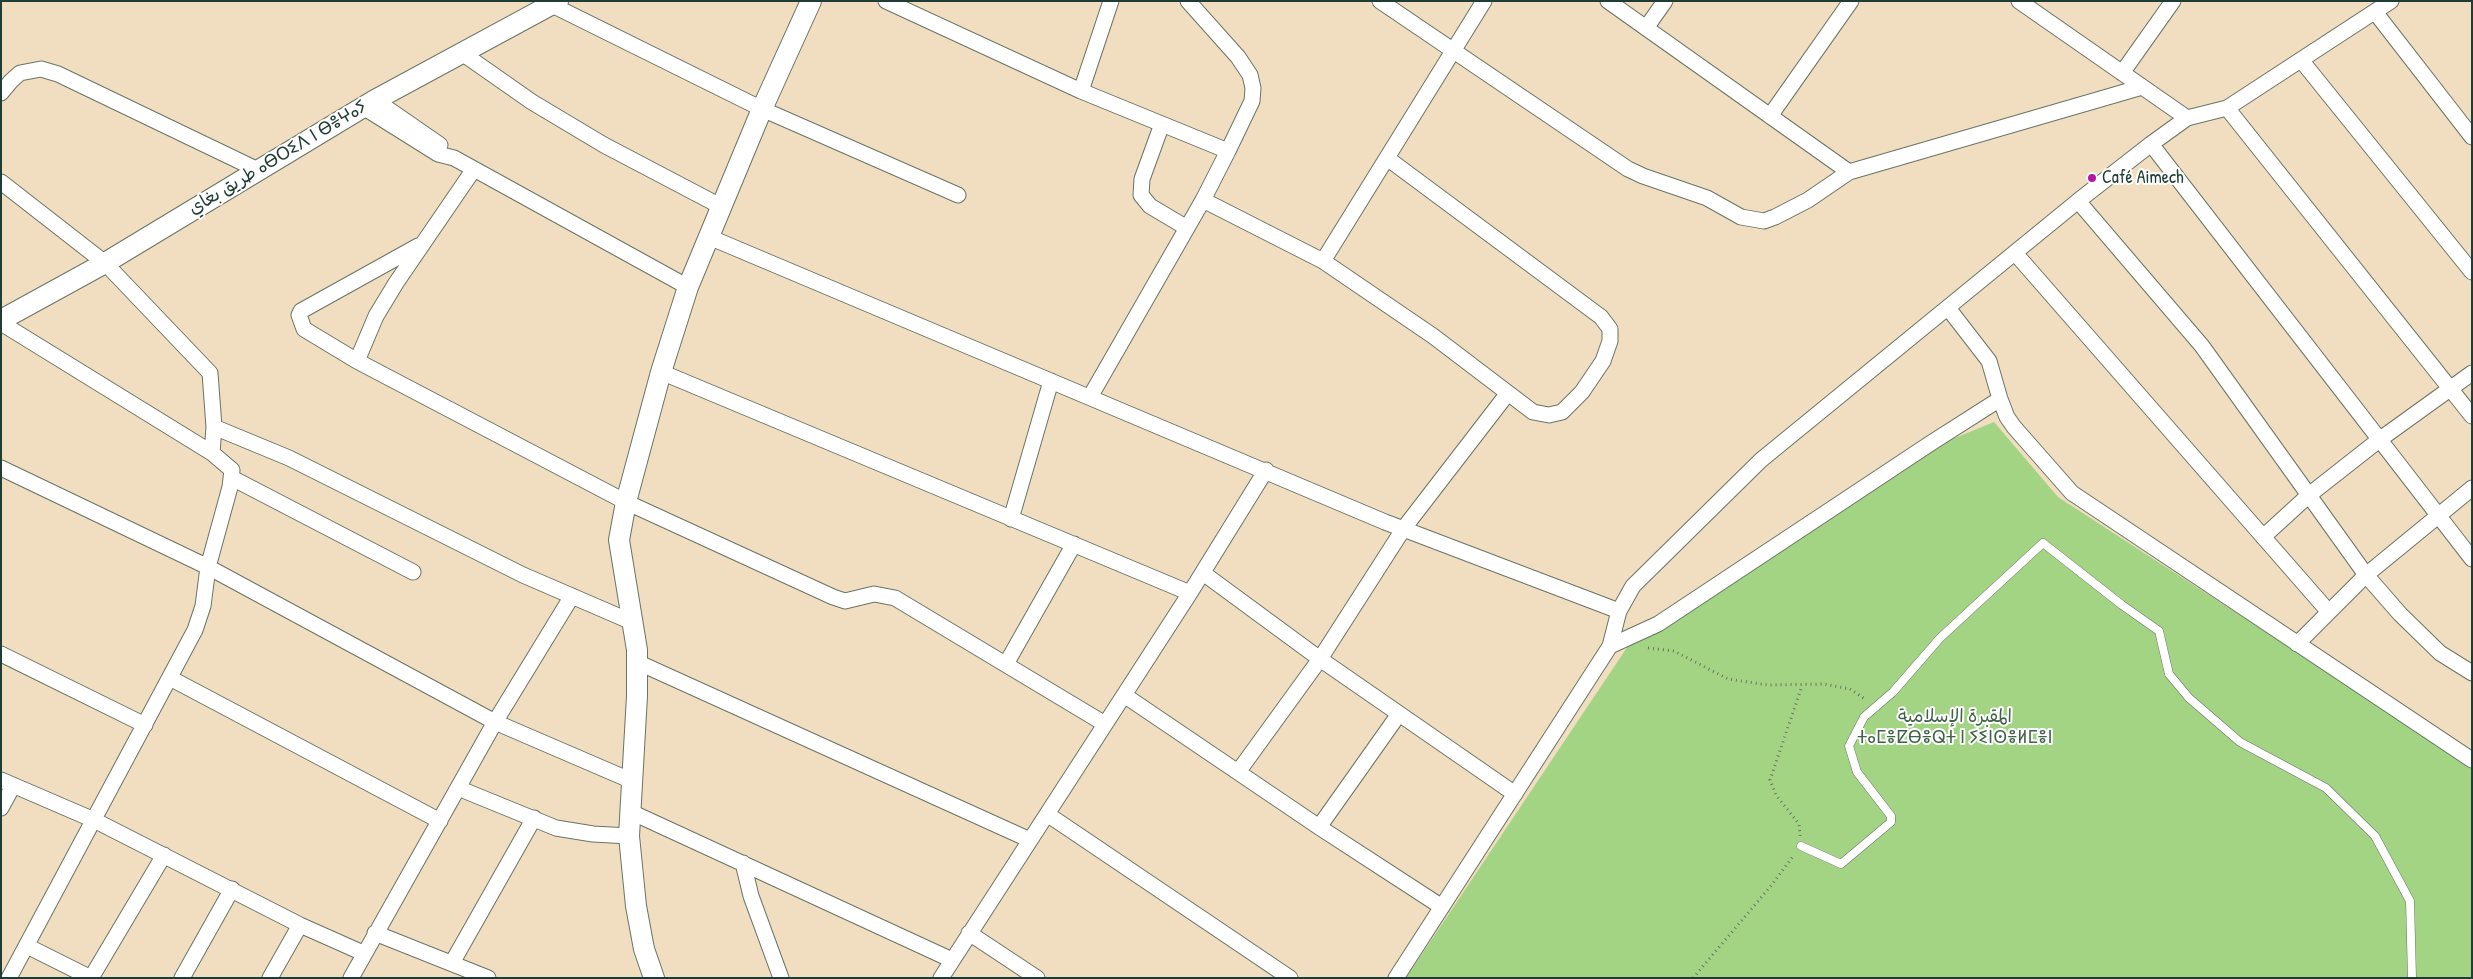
<!DOCTYPE html>
<html>
<head>
<meta charset="utf-8">
<style>
  body { margin:0 }
  #map { position:relative; width:2473px; height:979px; overflow:hidden; background:#f1dec0; font-family:"Patrick Hand",sans-serif }
  canvas { display:block }
  .frame { position:absolute; inset:0; border:2px solid #1f3d34; pointer-events:none }
</style>
</head>
<body>
<div id="map">
<canvas width="2473" height="979"></canvas>
<div class="frame"></div>
</div>
<script>
const ctx = document.querySelector('canvas').getContext('2d');
ctx.lineJoin = 'round';
function fill(path, color) {
  ctx.fillStyle = color;
  ctx.fill(path, 'evenodd');
}
function toPath(rows) {
  const path = new Path2D();
  for (const r of rows) {
    path.moveTo(r[0], r[1]);
    for (let i = 2; i < r.length; i += 2) path.lineTo(r[i], r[i + 1]);
  }
  return path;
}
function strokePath(path, color, width, dash) {
  ctx.strokeStyle = color;
  ctx.lineWidth = width;
  ctx.lineCap = dash ? 'butt' : 'round';
  ctx.setLineDash(dash || []);
  ctx.stroke(path);
}
function drawText(font, color, halo, rows, align = 'center') {
  ctx.font = font + ' "Patrick Hand","Playpen Sans Arabic","Noto Sans Tifinagh",sans-serif';
  ctx.lineWidth = 4;
  ctx.setLineDash([]);
  ctx.textBaseline = 'middle';
  ctx.strokeStyle = halo;
  ctx.fillStyle = color;
  for (const [text, x, y, turn = 0] of rows) {
    ctx.save();
    ctx.translate(x, y);
    ctx.rotate((+turn || 0) * Math.PI / 180);
    ctx.textAlign = isNaN(turn) ? turn : align;
    if (halo) ctx.strokeText(text, 0, 0);
    ctx.fillText(text, 0, 0);
    ctx.restore();
  }
}
fill(toPath([
  [1994,422,2058,497,2472,766,2472,978,1406,978,1628,646,1748,561,1928,449]
]), '#a3d483');
const lane = toPath([
  [1801,846,1841,864,1891,822,1891,816,1857,772,1849,746,1864,717,1893,692,1940,638,2043,543,2122,605,2159,631,2169,674,2189,698,2240,742,2326,788,2375,836,2410,901,2412,978]
]);
const street = toPath([
  [886,1,1081,91,1228,151,1203,200,1090,397],
  [1188,1,1238,57,1250,75,1253,88,1252,101,1228,151],
  [1380,1,1628,169,1643,176,1707,198,1741,217,1764,221,1775,217,1808,200,1849,172],
  [1608,1,1849,172,2142,87],
  [2019,1,2187,118],
  [552,5,762,109,958,195],
  [2375,12,2472,137],
  [1646,28,1665,1],
  [462,53,532,102,604,145,722,207],
  [2301,60,2472,272],
  [2122,73,2173,1],
  [1081,91,1111,1],
  [1,93,11,81,20,73,41,69,58,74,260,171],
  [375,100,440,145],
  [363,107,438,154,454,158,474,169,688,287],
  [2227,108,2472,416],
  [1770,116,1851,1],
  [1162,124,1142,179,1141,195,1150,206,1187,228],
  [2151,144,2472,559],
  [1387,158,1601,317,1610,329,1610,341,1603,361,1582,392,1562,412,1549,415,1533,412,1508,393],
  [474,169,396,283,376,316,357,361,626,502,833,597,845,601,874,594,895,598,1105,724],
  [1,182,105,263,210,373,214,427,212,453,232,470,230,487,208,567,203,606,195,630,9,978],
  [1203,200,1323,261,1484,1],
  [2078,201,2202,346,2366,575,2400,614,2440,653,2472,673],
  [709,237,1385,522,1619,611],
  [2015,253,2328,611],
  [1948,308,1989,361,2000,399],
  [1,323,212,453],
  [357,361,304,329,299,315,301,311,418,246],
  [661,372,1190,593],
  [214,427,289,458,523,575,632,622],
  [1,468,208,567,495,722,632,781],
  [232,478,413,572],
  [1011,519,1051,381],
  [2263,537,2309,495,2379,440,2472,373],
  [1203,573,1320,659,1515,794],
  [2297,644,2366,575,2472,488],
  [1610,646,1658,624,1931,443,2000,399,2007,417,2014,427,2072,493,2472,760],
  [1,654,145,725],
  [637,662,1030,840],
  [1006,664,1074,544],
  [170,678,440,821],
  [1124,695,1319,827,1442,907],
  [1238,772,1320,659,1404,528,1508,393,1433,336,1323,261],
  [1,780,94,820,300,925,363,953],
  [458,788,556,828,593,834,629,836],
  [1,808,13,786],
  [631,812,952,960],
  [1047,814,1290,978],
  [1319,827,1399,714],
  [743,863,751,896,781,978],
  [375,933,488,978],
  [969,933,1037,978],
  [27,946,91,978],
  [452,963,534,818],
  [91,978,164,855],
  [182,978,232,889],
  [270,978,300,925],
  [351,978,495,722,572,596],
  [941,978,1190,593,1266,470],
  [1396,978,1610,646,1619,611,1633,586,1761,460,2078,201,2151,144,2187,118,2227,108,2391,1]
]);
const secondary = toPath([
  [1,320,105,263,375,100,558,1],
  [654,978,644,949,636,906,629,836,637,696,637,650,619,540,626,502,661,372,688,287,762,109,811,1]
]);
strokePath(lane, '#687565', 9);
strokePath(street, '#687565', 17);
strokePath(secondary, '#687565', 22);
strokePath(toPath([
  [1648,648,1674,651,1728,679,1768,685,1824,684,1850,689,1865,699],
  [1800,836,1799,824,1776,795,1770,780,1802,686],
  [1693,978,1770,887,1794,855]
]), '#687565', 3, [1, 4]);
strokePath(lane, '#fff', 8);
strokePath(street, '#fff', 15);
strokePath(secondary, '#fff', 20);
for (const [x, y, r, color] of [
  [2092,178,5,"#b5179e"]
]) {
  const dot = new Path2D();
  dot.arc(x, y, r, 0, 2 * Math.PI);
  ctx.fillStyle = color;
  ctx.fill(dot);
  strokePath(dot, '#fff', 2);
}
drawText('18px', '#1f3d34', '#fff', [
  ["طريق بغاي ⴰⴱⵔⵉⴷ ⵏ ⴱⴻⵖⴰⵢ",278,158,-31]
]);
drawText('18px', '#1f3d34', '#fff', [
  ["Café Aimech",2102,178]
], 'left');
drawText('18px', '#406348', '#fff', [
  ["المقبرة الإسلامية",1955,717],
  ["ⵜⴰⵎⴻⵇⴱⴻⵕⵜ ⵏ ⵢⵉⵏⵙⴻⵍⵎⴻⵏ",1955,738]
]);
</script>
</body>
</html>
